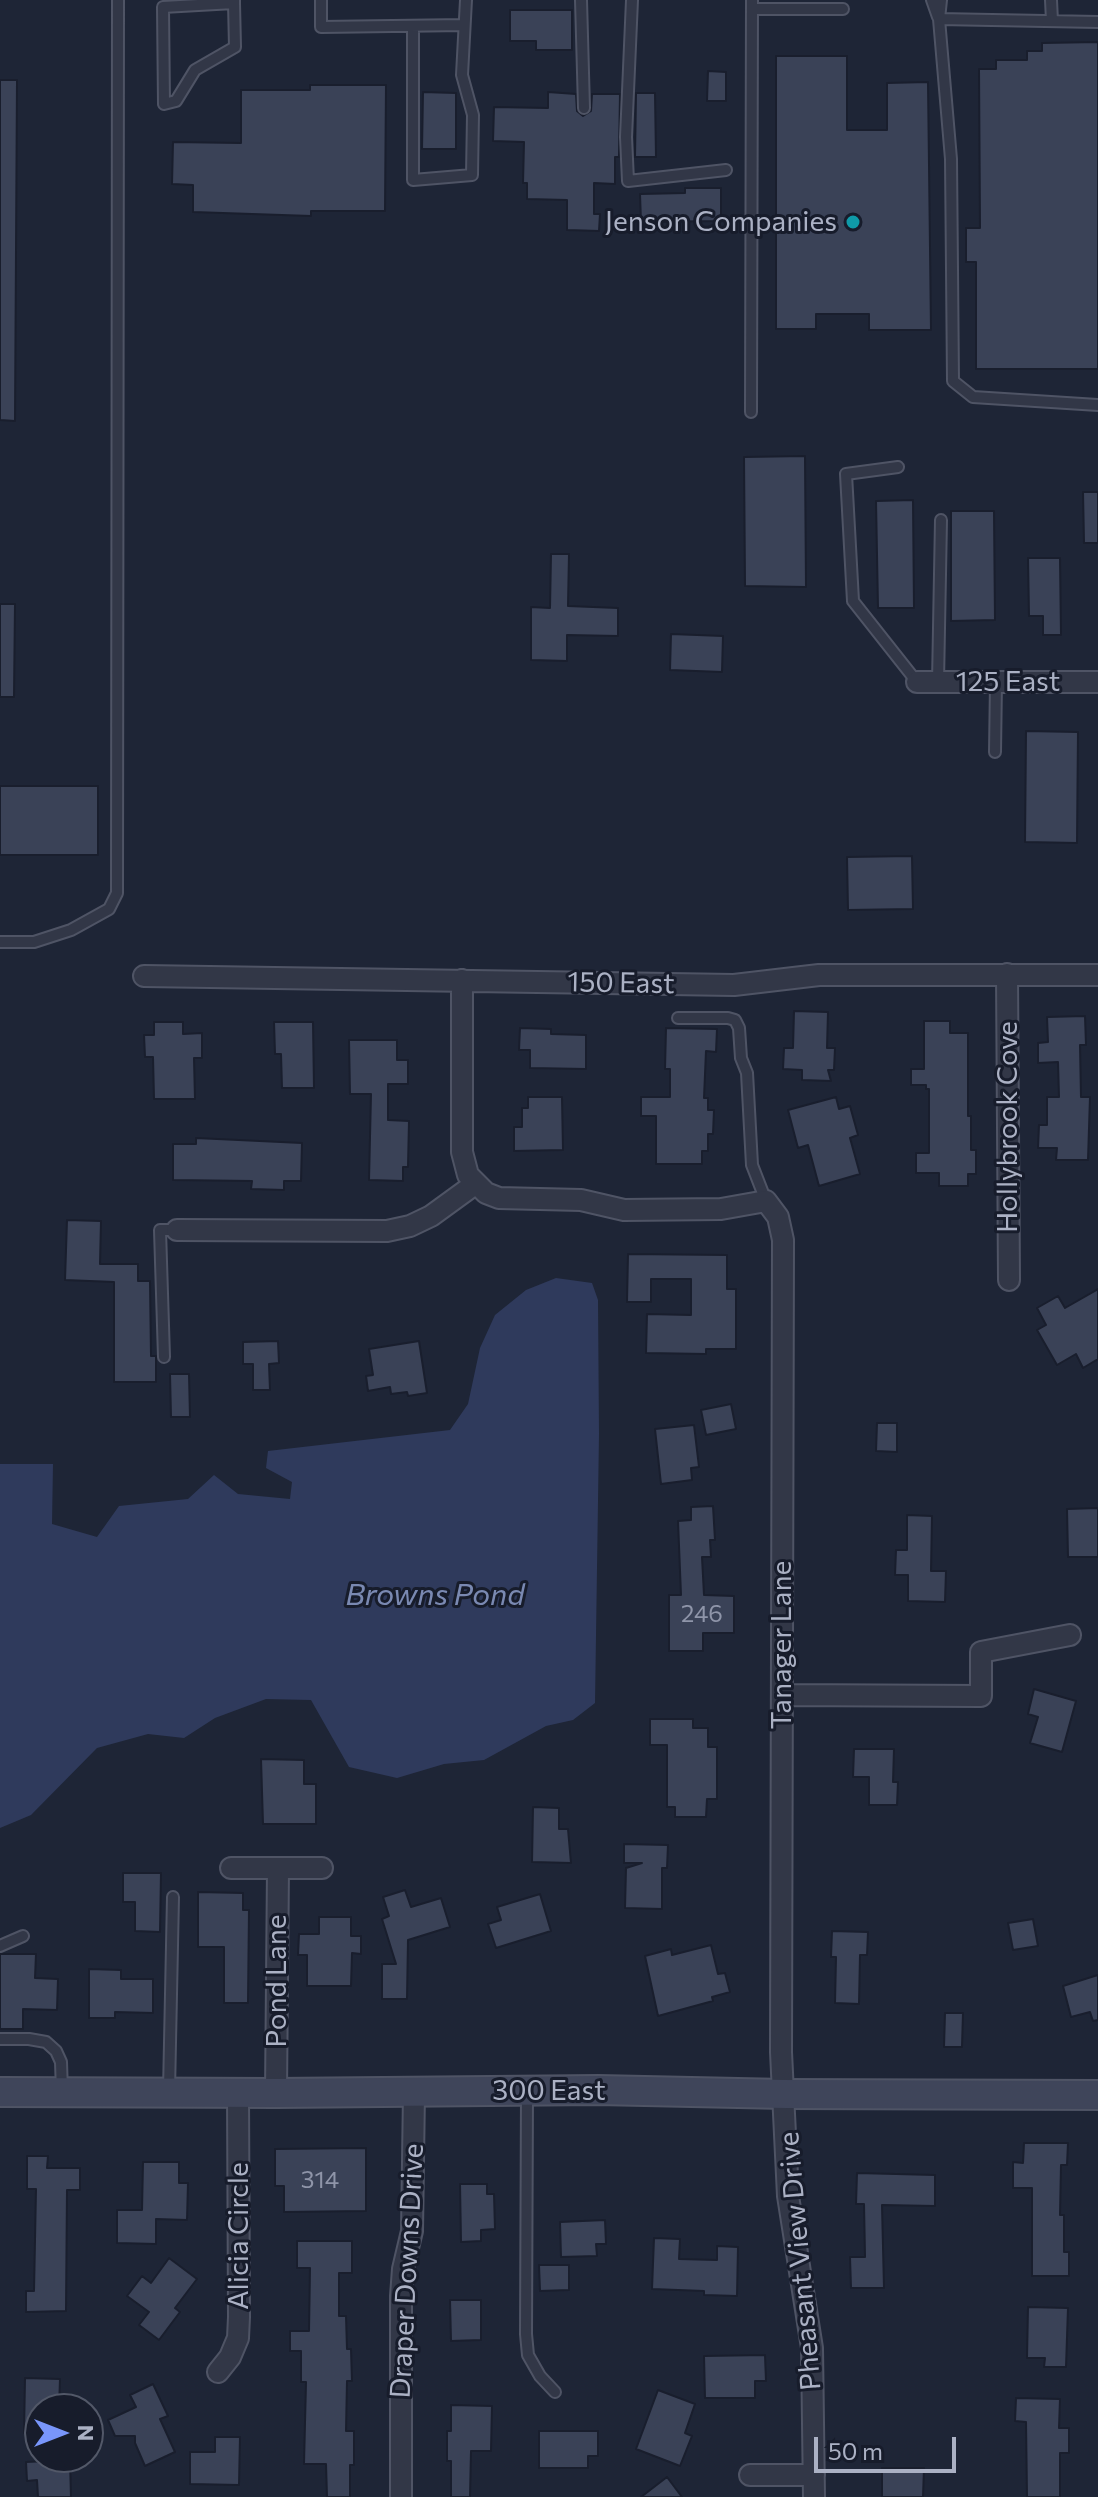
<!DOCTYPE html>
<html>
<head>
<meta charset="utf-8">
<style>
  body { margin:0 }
  #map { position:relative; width:1098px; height:2497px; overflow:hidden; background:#1e2536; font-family:Commissioner,sans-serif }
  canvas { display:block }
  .north { position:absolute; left:24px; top:2393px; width:80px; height:80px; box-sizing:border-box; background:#171c2b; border:2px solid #525868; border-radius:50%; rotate:90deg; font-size:22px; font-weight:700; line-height:32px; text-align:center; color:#abb1c4 }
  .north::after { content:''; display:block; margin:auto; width:28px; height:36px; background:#7996fb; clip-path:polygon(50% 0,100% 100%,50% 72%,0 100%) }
  .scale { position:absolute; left:814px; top:2437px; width:142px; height:36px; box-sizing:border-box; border:4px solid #abb1c4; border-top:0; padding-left:10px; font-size:24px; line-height:28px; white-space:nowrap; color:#abb1c4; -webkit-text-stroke:6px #171c2b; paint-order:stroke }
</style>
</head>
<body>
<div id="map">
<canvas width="1098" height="2497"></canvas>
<div class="north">N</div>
<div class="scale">50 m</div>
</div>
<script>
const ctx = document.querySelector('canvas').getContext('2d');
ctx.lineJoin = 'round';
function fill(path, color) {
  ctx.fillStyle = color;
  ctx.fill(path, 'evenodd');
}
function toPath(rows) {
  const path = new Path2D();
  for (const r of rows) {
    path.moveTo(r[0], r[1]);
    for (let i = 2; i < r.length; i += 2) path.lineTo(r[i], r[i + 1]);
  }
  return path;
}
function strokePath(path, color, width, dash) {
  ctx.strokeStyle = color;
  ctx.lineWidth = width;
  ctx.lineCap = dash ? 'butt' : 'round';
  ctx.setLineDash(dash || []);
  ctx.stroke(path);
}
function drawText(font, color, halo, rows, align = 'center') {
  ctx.font = font + ' Commissioner,sans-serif';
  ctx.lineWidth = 6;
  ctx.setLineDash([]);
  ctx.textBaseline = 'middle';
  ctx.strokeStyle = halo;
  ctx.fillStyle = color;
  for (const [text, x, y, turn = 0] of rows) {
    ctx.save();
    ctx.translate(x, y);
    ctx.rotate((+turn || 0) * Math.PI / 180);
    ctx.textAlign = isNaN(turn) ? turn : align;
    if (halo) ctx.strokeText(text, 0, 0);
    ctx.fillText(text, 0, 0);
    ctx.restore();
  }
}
fill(toPath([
  [556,1278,592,1283,598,1300,599,1434,595,1703,573,1720,546,1726,484,1760,444,1764,397,1778,349,1767,311,1700,266,1699,215,1718,184,1738,148,1734,97,1748,31,1815,0,1828,0,1464,53,1464,52,1524,97,1537,119,1506,188,1499,214,1475,238,1494,290,1499,292,1482,266,1468,268,1451,450,1430,468,1404,480,1348,495,1315,526,1290]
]), '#2f3a5c');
const building = toPath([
  [510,10,572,10,572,50,536,50,536,41,510,41,510,10],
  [1098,42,1098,369,976,369,976,262,966,262,966,228,980,228,979,69,996,69,996,60,1027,60,1027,51,1042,51,1042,43,1098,42],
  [776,56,847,56,847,130,887,130,887,83,928,82,931,330,869,330,869,314,816,314,816,329,776,329,776,56],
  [708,71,726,72,726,101,707,101,708,71],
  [0,80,17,80,15,421,0,420,0,80],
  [310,85,386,85,385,211,311,211,311,216,193,212,193,185,172,184,173,142,241,143,241,90,310,90,310,85],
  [423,92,456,93,456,149,422,149,423,92],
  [548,92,576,94,577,111,583,116,591,111,592,94,620,94,619,157,615,157,615,184,594,183,594,214,600,214,599,231,567,230,567,200,527,199,527,183,523,183,524,142,493,141,494,107,548,108,548,92],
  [636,93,655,93,656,157,635,157,636,93],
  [685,188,721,188,721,221,641,222,640,194,685,193,685,188],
  [805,456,806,587,745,586,744,457,805,456],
  [1083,492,1098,492,1098,543,1084,543,1083,492],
  [913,500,914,608,878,608,876,501,913,500],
  [951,511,994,511,995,620,951,621,951,511],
  [551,554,569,554,568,606,618,608,618,636,567,635,567,661,531,660,531,607,550,608,551,554],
  [1028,558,1060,558,1061,635,1043,635,1043,616,1029,616,1028,558],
  [0,604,15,604,14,697,0,697,0,604],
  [671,634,723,636,722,672,670,670,671,634],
  [1026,731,1078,732,1077,843,1025,842,1026,731],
  [0,786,98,786,98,855,0,855,0,786],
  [912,856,913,909,848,910,847,857,912,856],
  [794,1011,828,1012,827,1048,835,1048,834,1070,828,1070,831,1081,802,1080,802,1070,783,1069,784,1048,793,1048,794,1011],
  [1085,1016,1086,1045,1080,1045,1081,1097,1090,1097,1088,1160,1056,1160,1057,1148,1038,1148,1039,1125,1047,1125,1047,1097,1059,1097,1058,1062,1038,1063,1038,1043,1048,1042,1047,1017,1085,1016],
  [924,1021,950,1021,950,1033,968,1033,968,1116,971,1116,971,1150,976,1150,976,1174,968,1174,968,1186,939,1186,939,1173,916,1173,916,1153,929,1153,929,1089,926,1089,926,1085,911,1085,911,1069,924,1069,924,1021],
  [154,1022,183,1022,183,1034,202,1033,202,1058,194,1058,195,1099,154,1099,153,1057,145,1057,144,1035,154,1035,154,1022],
  [274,1022,313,1022,314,1088,282,1088,281,1054,275,1054,274,1022],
  [520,1028,551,1029,551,1034,586,1035,586,1069,530,1068,530,1050,519,1050,520,1028],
  [666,1028,717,1029,716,1052,706,1051,704,1098,708,1098,708,1110,714,1110,713,1134,708,1134,708,1151,702,1151,702,1164,656,1164,656,1116,641,1116,641,1097,670,1097,670,1069,665,1069,666,1028],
  [349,1040,397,1040,397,1060,408,1060,408,1084,388,1084,388,1120,409,1121,408,1167,403,1167,403,1181,369,1180,371,1094,350,1094,349,1040],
  [528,1097,562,1097,563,1150,514,1151,514,1127,522,1127,522,1108,528,1108,528,1097],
  [836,1097,839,1109,850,1106,858,1135,850,1138,860,1174,819,1186,808,1145,798,1148,788,1110,836,1097],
  [196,1138,302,1143,301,1181,284,1181,284,1190,251,1189,252,1181,173,1180,173,1144,196,1144,196,1138],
  [67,1220,101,1221,100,1264,138,1264,138,1281,150,1281,151,1356,156,1356,156,1382,114,1382,114,1282,65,1280,67,1220],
  [628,1254,727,1255,727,1289,736,1289,736,1349,706,1349,706,1354,646,1353,647,1314,691,1315,691,1279,651,1279,651,1302,627,1302,628,1254],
  [1098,1289,1098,1359,1083,1368,1076,1354,1057,1365,1037,1330,1046,1325,1037,1308,1058,1296,1065,1308,1098,1289],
  [278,1341,279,1363,269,1364,270,1390,253,1390,253,1364,243,1364,243,1342,278,1341],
  [419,1341,427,1393,408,1396,407,1392,391,1394,390,1387,368,1391,366,1376,373,1375,369,1349,419,1341],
  [170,1374,189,1374,190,1417,171,1417,170,1374],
  [731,1404,736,1429,706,1435,701,1410,731,1404],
  [877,1423,897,1423,897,1452,876,1451,877,1423],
  [694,1425,699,1467,691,1468,692,1480,661,1484,655,1429,694,1425],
  [713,1506,715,1540,710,1540,711,1557,702,1557,704,1595,734,1596,734,1633,703,1633,703,1651,669,1651,669,1595,681,1595,678,1521,691,1520,691,1507,713,1506],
  [1098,1508,1098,1557,1068,1557,1067,1509,1098,1508],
  [907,1515,932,1516,931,1571,946,1571,945,1602,908,1601,908,1575,895,1575,896,1550,907,1550,907,1515],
  [1034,1689,1076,1701,1062,1752,1030,1743,1038,1717,1028,1714,1034,1689],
  [650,1719,693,1719,693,1728,708,1728,708,1747,717,1747,717,1799,707,1799,706,1817,675,1817,675,1807,667,1807,667,1745,650,1745,650,1719],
  [854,1749,894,1749,893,1782,898,1782,897,1805,869,1805,869,1777,853,1777,854,1749],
  [261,1759,304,1760,304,1784,316,1784,316,1824,263,1824,261,1759],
  [533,1807,559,1808,559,1829,568,1829,571,1863,532,1862,533,1807],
  [624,1844,668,1845,667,1868,662,1868,662,1909,625,1908,626,1868,642,1863,624,1863,624,1844],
  [123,1873,161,1873,160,1932,135,1931,135,1902,123,1902,123,1873],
  [405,1890,411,1907,441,1898,450,1927,408,1940,407,1999,382,1999,382,1964,396,1964,382,1919,389,1916,383,1897,405,1890],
  [198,1892,243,1893,243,1910,249,1910,248,2003,224,2003,224,1947,198,1947,198,1892],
  [540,1894,551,1931,496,1948,488,1924,501,1920,497,1907,540,1894],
  [319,1917,351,1917,351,1936,361,1936,361,1954,352,1953,351,1986,307,1986,307,1955,298,1955,299,1934,319,1934,319,1917],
  [1033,1919,1038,1946,1013,1950,1008,1923,1033,1919],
  [832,1931,868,1932,867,1955,860,1955,859,2004,835,2003,836,1957,831,1957,832,1931],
  [711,1945,718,1974,725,1973,730,1992,712,1997,713,2001,658,2016,645,1956,671,1949,672,1955,711,1945],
  [0,1954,36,1954,35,1978,58,1979,57,2010,23,2009,23,2029,0,2029,0,1954],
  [89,1969,121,1970,121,1979,153,1979,153,2013,115,2012,115,2018,89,2018,89,1969],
  [1098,1975,1098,2020,1093,2021,1090,2012,1071,2017,1063,1986,1098,1975],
  [945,2013,963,2013,962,2047,944,2047,945,2013],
  [1024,2143,1068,2143,1067,2165,1061,2165,1060,2215,1064,2215,1064,2252,1069,2252,1069,2276,1032,2276,1032,2188,1013,2188,1013,2162,1023,2163,1024,2143],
  [366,2148,366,2211,284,2212,284,2186,275,2186,275,2149,366,2148],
  [27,2156,48,2156,47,2168,80,2168,80,2190,67,2190,66,2311,26,2312,26,2291,34,2291,36,2189,27,2189,27,2156],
  [143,2162,179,2162,179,2183,188,2183,187,2220,156,2219,156,2244,117,2243,117,2210,142,2210,143,2162],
  [857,2173,935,2175,935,2206,882,2205,884,2288,851,2288,850,2257,865,2257,864,2204,856,2204,857,2173],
  [460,2184,487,2184,487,2194,494,2194,495,2229,481,2230,481,2241,461,2242,460,2184],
  [605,2220,606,2244,596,2244,597,2256,561,2257,560,2222,605,2220],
  [654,2238,680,2239,679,2259,717,2260,717,2246,738,2247,737,2296,704,2295,704,2291,652,2289,654,2238],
  [297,2241,352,2241,352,2273,339,2273,339,2316,346,2316,347,2349,351,2349,352,2381,347,2381,346,2431,354,2431,354,2465,350,2465,350,2497,327,2497,326,2464,304,2464,306,2382,301,2382,301,2351,290,2351,290,2331,309,2331,310,2268,297,2268,297,2241],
  [169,2258,197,2279,175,2308,180,2312,159,2340,139,2325,149,2312,127,2296,142,2276,151,2283,169,2258],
  [539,2265,569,2265,569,2290,540,2291,539,2265],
  [450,2300,481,2300,481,2340,451,2341,450,2300],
  [1028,2307,1068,2308,1066,2367,1044,2367,1045,2358,1027,2358,1028,2307],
  [765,2355,766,2381,755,2381,755,2398,705,2398,704,2356,765,2355],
  [25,2378,60,2379,59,2409,40,2409,40,2433,24,2433,25,2378],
  [153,2384,168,2416,160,2419,175,2452,145,2466,135,2443,135,2436,115,2436,108,2420,136,2407,130,2395,153,2384],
  [658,2390,695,2404,685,2433,692,2436,680,2466,636,2449,658,2390],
  [1016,2398,1060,2399,1059,2428,1069,2428,1069,2453,1060,2453,1060,2497,1027,2497,1026,2422,1015,2421,1016,2398],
  [451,2405,492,2406,491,2451,471,2451,470,2497,451,2497,451,2461,447,2461,447,2431,451,2431,451,2405],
  [539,2431,598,2431,598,2456,588,2456,588,2468,539,2468,539,2431],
  [215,2437,240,2437,239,2485,190,2484,190,2452,215,2452,215,2437],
  [70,2460,71,2497,38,2497,37,2480,27,2481,26,2462,70,2460],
  [882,2468,924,2468,923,2497,882,2497,882,2468],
  [667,2477,682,2497,641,2497,667,2477]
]);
fill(building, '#3a4257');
strokePath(building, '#191e2d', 2);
const service = toPath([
  [234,0,234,3,235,47,195,70,176,101,164,104,163,7,234,3],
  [321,0,321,27,464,25],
  [581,0,584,108],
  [632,0,626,137,628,181,726,170],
  [932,0,938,17],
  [941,0,939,19,951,159,953,381,973,397,1098,405],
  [1051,0,1052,21],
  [752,9,843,9],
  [939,19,1098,22],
  [413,26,413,180,472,175,473,115,462,75,466,0],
  [751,412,752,0],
  [898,467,846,474,853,601,917,682],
  [938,682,941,520],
  [995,752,996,682],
  [0,942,34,942,71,930,109,909,117,893,118,0],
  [678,1018,728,1018,735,1020,739,1028,741,1058,747,1073,752,1165,766,1201],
  [164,1357,160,1230,177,1230],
  [0,1946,23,1936],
  [0,2039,29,2039,46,2042,56,2051,61,2062,62,2092],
  [169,2091,173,1897],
  [527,2093,526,2334,528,2355,540,2376,555,2392]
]);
const minor = toPath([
  [917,682,1098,682],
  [1007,974,1009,1280],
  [144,976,734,985,819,975,1098,975],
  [462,980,462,1152,468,1175,486,1193,499,1198,581,1200,624,1210,721,1209,766,1201,778,1217,783,1240,781,2052,788,2196,812,2348,814,2497],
  [177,1230,387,1231,410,1226,431,1216,475,1184],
  [782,1695,981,1696,981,1652,1070,1635],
  [231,1868,322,1868],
  [276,2093,278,1868],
  [218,2372,230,2357,238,2338,239,2317,238,2093],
  [750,2475,814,2475],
  [401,2497,401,2296,403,2269,412,2231,414,2092]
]);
const secondary = toPath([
  [0,2092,276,2093,598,2090,785,2094,1098,2095]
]);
strokePath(service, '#4f5465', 14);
strokePath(minor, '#4f5465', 24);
strokePath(secondary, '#4f5465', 32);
strokePath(service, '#323747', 10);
strokePath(minor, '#323747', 20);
strokePath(secondary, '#3f455a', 28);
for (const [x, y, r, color] of [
  [853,222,8,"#0f9aa8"]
]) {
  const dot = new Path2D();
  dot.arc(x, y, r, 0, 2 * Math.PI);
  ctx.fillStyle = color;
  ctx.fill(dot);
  strokePath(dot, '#171c2b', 3);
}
drawText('24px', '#8f95a9', null, [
  ["246",702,1614],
  ["314",320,2180]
]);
drawText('28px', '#abb1c4', '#171c2b', [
  ["Jenson Companies",837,222]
], 'right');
drawText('28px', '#abb1c4', '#171c2b', [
  ["125 East",1008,682],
  ["150 East",621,983,1],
  ["Hollybrook Cove",1008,1127,-90],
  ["Tanager Lane",782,1645,-90],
  ["Pond Lane",277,1981,-90],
  ["300 East",549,2091],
  ["Alicia Circle",239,2236,-90],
  ["Pheasant View Drive",800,2261,-95],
  ["Draper Downs Drive",407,2271,-87]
]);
drawText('italic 30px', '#7a89b2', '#171c2b', [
  ["Browns Pond",435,1595]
]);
</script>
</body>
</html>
